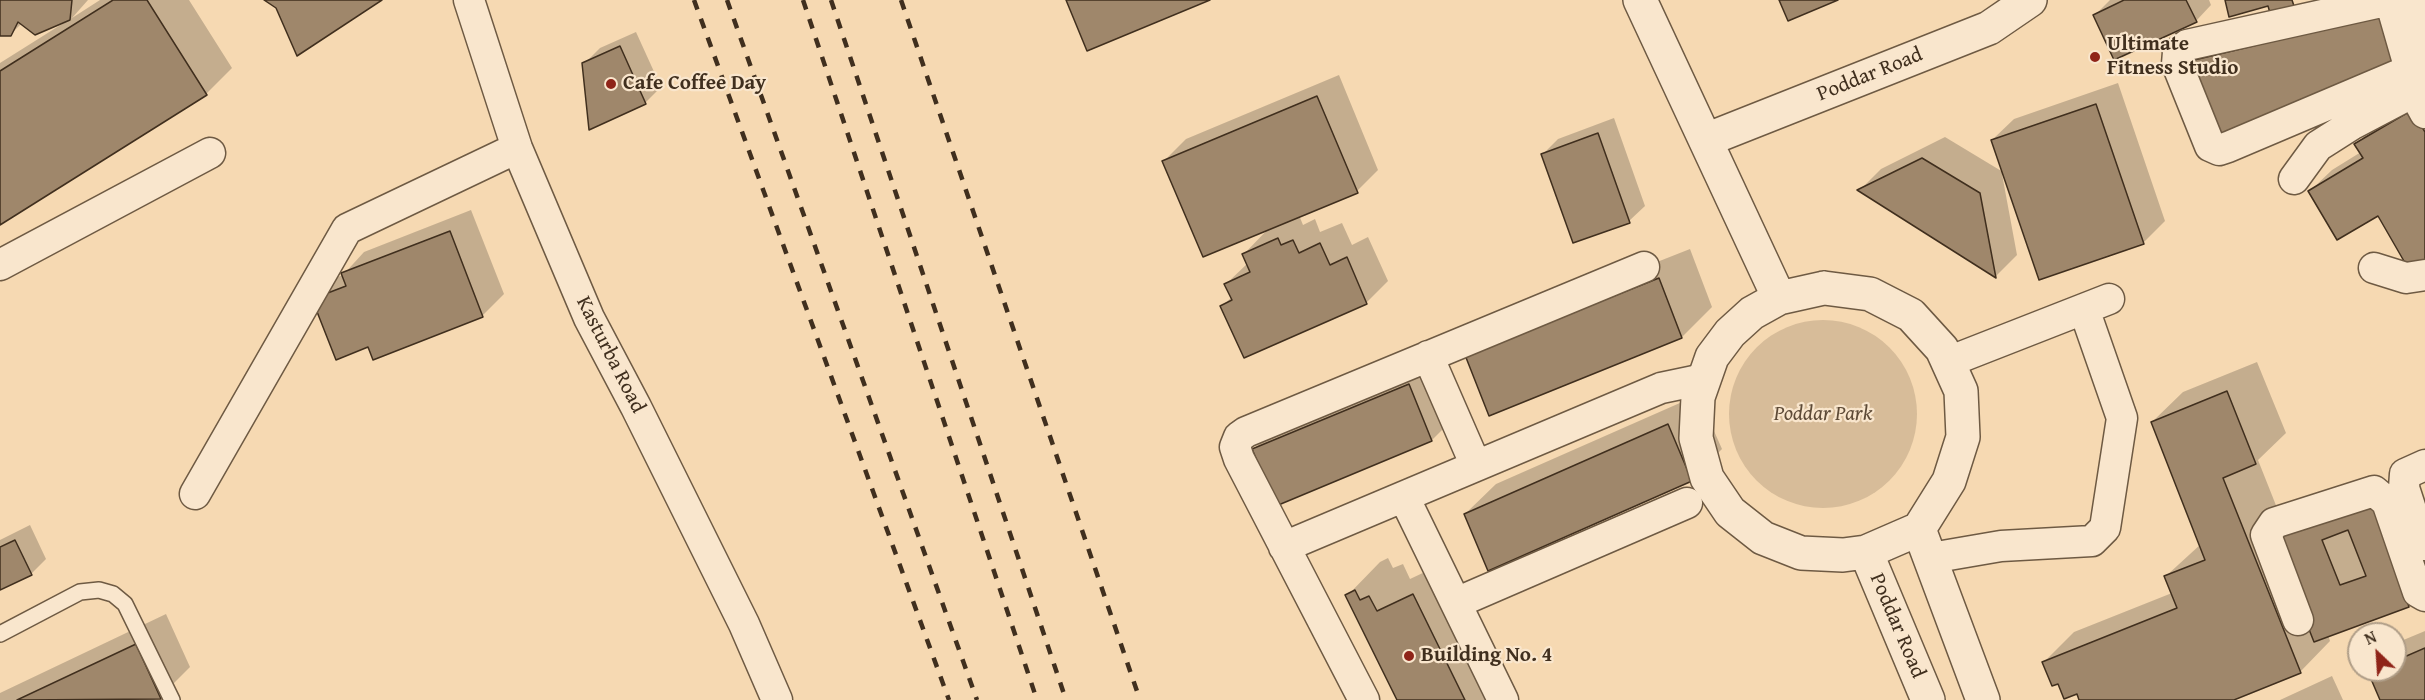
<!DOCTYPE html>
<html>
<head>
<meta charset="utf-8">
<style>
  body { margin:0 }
  #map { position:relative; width:2425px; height:700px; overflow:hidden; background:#f6d9b2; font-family:"Gentium Book Plus",serif }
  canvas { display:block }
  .north { position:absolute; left:2347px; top:622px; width:60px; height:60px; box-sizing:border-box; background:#f9e6cd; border:2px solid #af9d87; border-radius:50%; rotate:335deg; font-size:16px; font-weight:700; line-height:24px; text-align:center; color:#402f1e }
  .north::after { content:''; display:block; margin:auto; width:21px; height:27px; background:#8f2418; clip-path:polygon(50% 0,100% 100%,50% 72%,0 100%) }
</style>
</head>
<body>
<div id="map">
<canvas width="2425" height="700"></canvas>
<div class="north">N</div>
</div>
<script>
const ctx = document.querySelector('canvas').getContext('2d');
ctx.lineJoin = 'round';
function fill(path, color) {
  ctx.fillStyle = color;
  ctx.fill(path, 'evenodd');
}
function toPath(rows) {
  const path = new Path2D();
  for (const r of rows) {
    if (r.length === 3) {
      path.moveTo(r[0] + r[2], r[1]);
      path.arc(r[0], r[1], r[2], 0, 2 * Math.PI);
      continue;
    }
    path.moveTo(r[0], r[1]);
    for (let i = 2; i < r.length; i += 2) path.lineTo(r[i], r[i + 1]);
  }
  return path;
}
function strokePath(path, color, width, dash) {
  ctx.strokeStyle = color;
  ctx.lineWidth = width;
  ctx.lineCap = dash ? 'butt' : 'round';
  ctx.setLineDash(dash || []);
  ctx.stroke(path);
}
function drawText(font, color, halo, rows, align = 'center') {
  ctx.font = font + ' "Gentium Book Plus",serif';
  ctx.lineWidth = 4.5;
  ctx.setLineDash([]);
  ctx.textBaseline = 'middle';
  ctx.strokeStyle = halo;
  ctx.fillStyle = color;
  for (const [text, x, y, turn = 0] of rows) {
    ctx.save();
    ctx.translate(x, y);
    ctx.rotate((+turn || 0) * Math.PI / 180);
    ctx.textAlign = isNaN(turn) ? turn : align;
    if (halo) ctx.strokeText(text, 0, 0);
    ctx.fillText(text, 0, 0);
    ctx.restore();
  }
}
fill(toPath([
  [1823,414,94]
]), '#d7bc99');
fill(toPath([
  [0,0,88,0,72,18,100,0,189,0,232,68,206,94,0,223,0,63,62,24,61,22,22,23,11,34,0,35],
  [2110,0,2209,0,2211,5,2196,21,2095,15],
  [2379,0,2401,68,2192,62,2213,40],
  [636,32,661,87,645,103,584,64,600,48],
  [1339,75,1378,170,1357,191,1299,215,1303,225,1315,219,1320,232,1342,223,1352,245,1368,237,1388,281,1366,303,1222,306,1232,297,1226,284,1248,263,1244,254,1270,227,1164,161,1186,139],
  [2118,83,2165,221,2143,243,2004,174,2002,174,2017,255,1996,276,1860,190,1881,169,1945,137,2003,172,1992,140,2014,119],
  [2425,95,2425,266,2378,214,2310,191,2332,170,2361,152,2356,144,2378,123],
  [1614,118,1645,206,1629,221,1543,154,1558,139],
  [471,210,504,294,482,316,369,345,313,299,335,278,343,275,364,252],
  [1690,249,1712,307,1682,337,1497,325],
  [1439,354,1462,410,1432,440,1254,449,1284,419],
  [2257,362,2286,433,2258,460,2285,528,2400,482,2425,589,2408,606,2328,635,2330,641,2300,672,2230,700,2081,700,2078,692,2059,682,2044,662,2074,632,2172,593,2166,576,2201,544,2152,422,2183,392],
  [1698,395,1722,449,1691,480,1465,514,1496,484],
  [30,525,46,559,31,574,0,589,0,540],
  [1388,558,1393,568,1403,564,1410,579,1446,562,1514,700,1399,700,1347,596,1380,562],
  [166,614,190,667,160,697,154,700,0,700,0,693],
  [2425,631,2425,700,2382,700,2370,672,2372,670,2395,670,2395,647,2401,641],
  [2332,676,2343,700,2280,700]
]), '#0003');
const building = toPath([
  [0,0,72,0,70,20,35,35,18,22,11,36,0,36,0,0],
  [113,0,147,0,207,95,0,225,0,71,113,0],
  [264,0,382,0,297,56,276,8,264,0],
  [1066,0,1210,0,1087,51,1066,0],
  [1779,0,1838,0,1788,21,1779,0],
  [2124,0,2186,0,2197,22,2114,60,2093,15,2124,0],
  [2225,0,2292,0,2294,6,2270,13,2268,6,2229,17,2225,0],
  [2383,15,2402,70,2221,139,2190,61,2383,15],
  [620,46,646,104,589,130,582,63,620,46],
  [1317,96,1358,193,1203,257,1162,161,1317,96],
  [2096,104,2144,244,2039,280,1991,140,2096,104],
  [2412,110,2425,132,2425,267,2412,275,2378,216,2337,240,2308,191,2363,158,2354,144,2412,110],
  [1598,133,1630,223,1573,243,1541,154,1598,133],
  [1922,158,1980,193,1996,278,1857,190,1922,158],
  [450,231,483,317,373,360,368,347,336,360,312,299,346,286,341,273,450,231],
  [1278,238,1281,245,1293,240,1299,253,1320,243,1330,265,1347,257,1367,304,1244,358,1220,306,1232,300,1224,284,1250,272,1242,254,1278,238],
  [1659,278,1682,338,1489,416,1465,355,1659,278],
  [1409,384,1432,441,1276,506,1252,449,1409,384],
  [2227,391,2256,464,2223,478,2301,673,2234,700,2079,700,2077,694,2064,699,2058,684,2052,686,2042,662,2177,608,2164,576,2205,560,2151,422,2227,391],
  [1668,424,1692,481,1488,571,1464,514,1668,424],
  [2379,502,2409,607,2314,642,2273,538,2379,502],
  [2348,530,2366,576,2340,585,2322,540,2348,530],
  [15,540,32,575,0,590,0,547,15,540],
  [1355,590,1360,600,1369,596,1377,611,1413,594,1465,700,1397,700,1345,595,1355,590],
  [136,644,161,699,17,700,136,644],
  [2425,648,2425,700,2380,700,2368,672,2395,670,2395,661,2425,648]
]);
fill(building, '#9f876b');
strokePath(building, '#402f1e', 1.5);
const service = toPath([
  [0,634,80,592,99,590,113,594,125,604,172,700]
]);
const minor = toPath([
  [469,0,517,148,589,318,636,407,744,624,777,700],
  [2390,0,2187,45,2178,52,2177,64,2210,146,2219,150,2228,147,2405,72,2409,66,2425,59],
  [2390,0,2409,66],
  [2415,0,2425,49],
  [2413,91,2425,113],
  [2294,179,2318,146,2351,125,2425,86],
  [0,265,210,153],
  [2374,268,2406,278,2425,275],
  [1428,356,1476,466],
  [1948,362,2109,299],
  [2425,465,2405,474,2404,488,2422,543,2425,545],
  [195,494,347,229,517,148],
  [1404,497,1503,700],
  [1284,547,1661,388,1704,379],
  [1931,558,2001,546,2092,541,2105,528,2122,418,2084,309],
  [1456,603,1687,503],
  [2298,620,2266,535,2274,523,2374,491,2387,502,2418,592,2425,596],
  [1364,700,1239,459,1235,447,1239,437,1246,432,1644,267]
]);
const tertiary = toPath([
  [1640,0,1779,298],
  [1706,140,1989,28,2030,0],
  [1824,288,1870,294,1911,315,1942,349,1961,391,1963,437,1949,481,1919,529,1866,552,1843,555,1801,553,1763,538,1730,512,1707,478,1696,438,1698,397,1712,357,1730,333,1752,313,1779,298,1824,288],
  [1919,529,1983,700],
  [1866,552,1928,700]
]);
strokePath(service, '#6e5a43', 18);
strokePath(minor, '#6e5a43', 33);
strokePath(tertiary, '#6e5a43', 36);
strokePath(service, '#f9e6cd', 15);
strokePath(minor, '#f9e6cd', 30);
strokePath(tertiary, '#f9e6cd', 33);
strokePath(toPath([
  [694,0,949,700],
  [727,0,977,700],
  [803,0,1037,700],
  [831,0,1066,700],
  [901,0,1140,700]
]), '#402f1e', 4.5, [10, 10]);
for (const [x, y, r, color] of [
  [2095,57,6,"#8f2418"],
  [611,84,6,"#8f2418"],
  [1409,656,6,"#8f2418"]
]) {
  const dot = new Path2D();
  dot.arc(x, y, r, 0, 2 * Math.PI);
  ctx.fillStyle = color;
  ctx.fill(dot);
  strokePath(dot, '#f9e6cd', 2);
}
drawText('bold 21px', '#402f1e', '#f9e6cd', [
  ["Ultimate",2107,45],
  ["Fitness Studio",2107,69],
  ["Cafe Coffee Day",623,84],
  ["Building No. 4",1421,656]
], 'left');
drawText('21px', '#402f1e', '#f9e6cd', [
  ["Poddar Road",1870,75,-22],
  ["Kasturba Road",610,355,63],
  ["Poddar Road",1897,626,67]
]);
drawText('italic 21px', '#5e4b37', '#f9e6cd', [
  ["Poddar Park",1823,415]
]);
</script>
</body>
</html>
